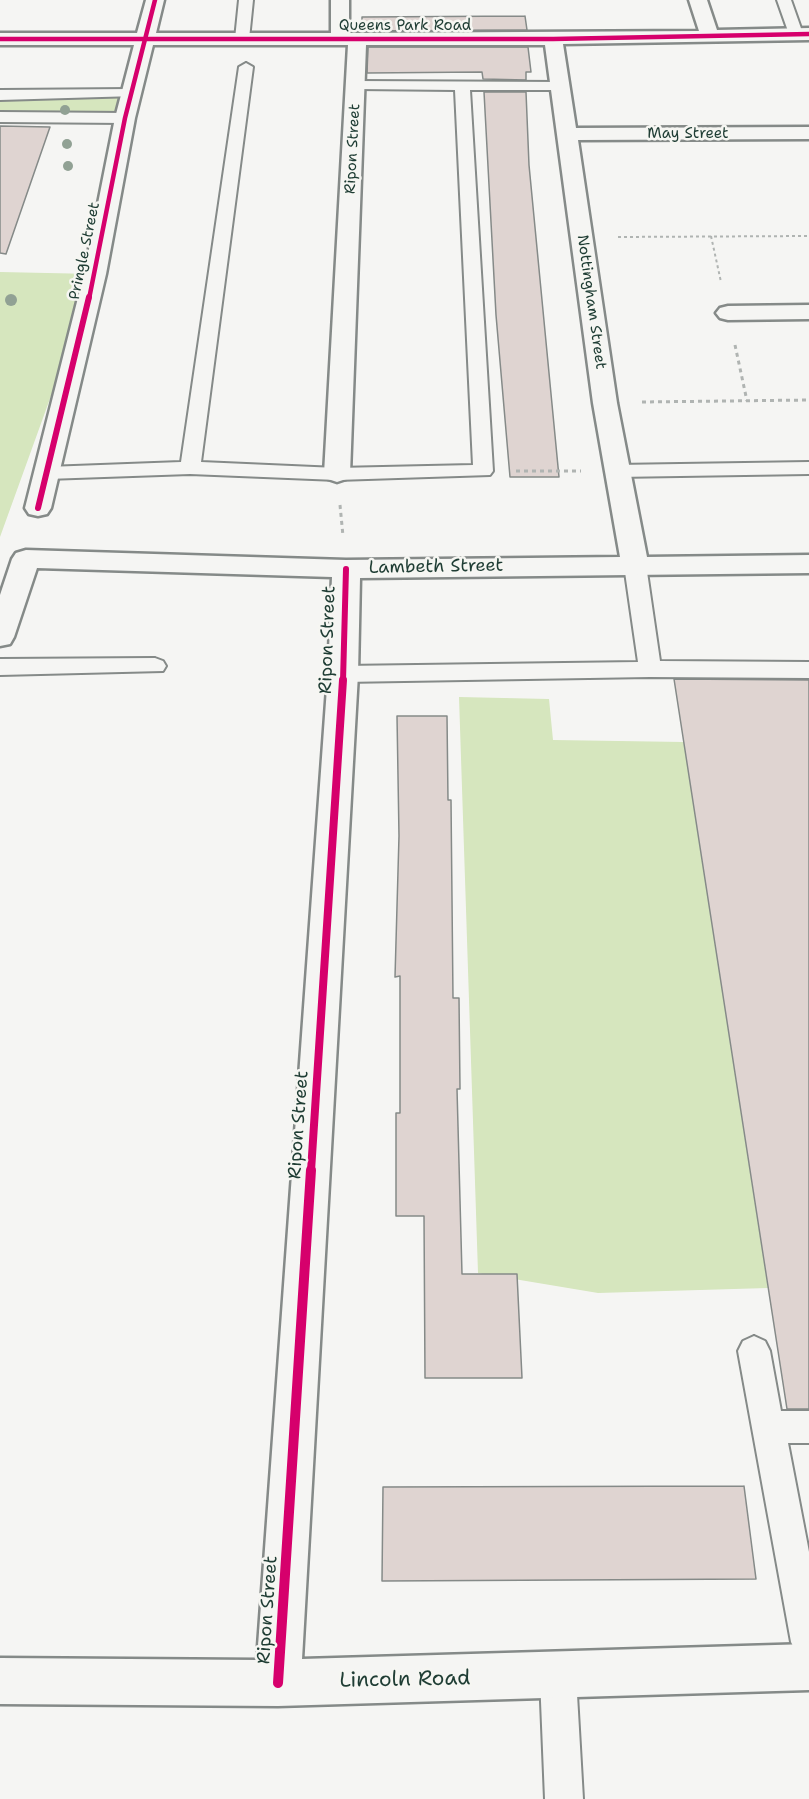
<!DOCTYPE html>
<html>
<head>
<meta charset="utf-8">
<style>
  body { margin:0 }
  canvas { display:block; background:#f5f5f3 }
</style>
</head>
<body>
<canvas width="809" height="1799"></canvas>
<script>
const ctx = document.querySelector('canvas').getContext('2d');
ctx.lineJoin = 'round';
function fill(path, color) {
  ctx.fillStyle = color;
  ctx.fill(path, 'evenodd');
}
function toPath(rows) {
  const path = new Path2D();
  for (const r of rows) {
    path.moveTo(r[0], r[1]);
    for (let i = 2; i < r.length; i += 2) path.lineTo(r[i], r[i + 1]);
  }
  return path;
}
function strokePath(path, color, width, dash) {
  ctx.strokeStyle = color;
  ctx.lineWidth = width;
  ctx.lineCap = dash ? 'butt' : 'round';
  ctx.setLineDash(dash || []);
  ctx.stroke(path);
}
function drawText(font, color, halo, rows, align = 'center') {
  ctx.font = font + ' "Shantell Sans",sans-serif';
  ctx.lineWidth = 5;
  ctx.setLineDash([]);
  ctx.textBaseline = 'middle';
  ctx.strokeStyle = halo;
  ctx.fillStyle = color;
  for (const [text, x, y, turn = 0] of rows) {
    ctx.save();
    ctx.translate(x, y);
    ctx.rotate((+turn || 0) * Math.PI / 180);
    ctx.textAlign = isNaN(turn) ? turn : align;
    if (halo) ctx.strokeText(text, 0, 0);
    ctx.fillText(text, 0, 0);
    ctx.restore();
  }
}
fill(toPath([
  [131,93,125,118,0,118,0,95],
  [0,272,95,274,0,537],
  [459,697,549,699,553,740,684,742,768,1288,598,1293,478,1273]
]), '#d6e6be');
const building = toPath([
  [525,16,527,30,362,31,362,17,525,16],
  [368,47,528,47,531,72,526,72,526,80,483,79,482,72,367,73,368,47],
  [484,92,526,92,529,165,559,477,510,477,496,315,484,92],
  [0,126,50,127,6,254,0,253,0,126],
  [674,679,809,680,809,1409,787,1409,674,679],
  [397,716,447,716,448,800,451,800,453,998,459,998,460,1089,457,1089,462,1274,517,1274,522,1378,425,1378,424,1216,396,1216,396,1113,400,1113,400,976,395,977,399,836,397,716],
  [744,1486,756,1579,382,1581,383,1487,744,1486]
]);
fill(building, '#dfd4d1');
strokePath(building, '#858a88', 1.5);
const lane = toPath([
  [239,0,253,0,249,39,242,43,235,39,239,0],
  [777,0,791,0,803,34,801,37,796,38,789,34,777,0],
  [246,63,253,67,201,462,337,468,473,465,455,90,357,89,350,85,357,81,560,82,567,86,560,90,470,90,493,471,490,475,337,480,190,474,47,479,40,477,37,473,40,469,47,467,181,462,239,67,246,63],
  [131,89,138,93,136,96,0,100,0,90,131,89],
  [0,112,125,113,133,118,125,123,0,122,0,112],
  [809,462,809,474,616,477,609,475,606,471,609,467,616,465,809,462],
  [635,558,642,560,646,565,660,661,809,662,809,678,650,677,343,682,335,679,332,674,335,669,343,666,638,662,624,565,628,560,635,558],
  [155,658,163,661,166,666,163,671,0,675,0,659,155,658],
  [754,1336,765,1341,770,1351,781,1411,809,1411,809,1443,788,1443,809,1552,809,1660,797,1654,791,1642,738,1351,743,1341,754,1336],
  [558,1659,571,1664,576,1677,583,1799,545,1799,540,1677,545,1664,558,1659]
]);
const street = toPath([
  [146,0,164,0,156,33,331,33,331,0,349,0,349,33,699,31,689,0,707,0,717,30,809,28,809,40,563,44,576,128,809,127,809,139,578,140,617,403,647,557,809,555,809,573,360,578,358,674,302,1659,809,1644,809,1690,278,1706,0,1704,0,1658,257,1660,328,674,332,577,37,568,14,637,10,644,0,646,0,595,12,559,16,553,26,550,346,560,620,557,593,403,545,45,366,45,350,474,346,479,337,482,328,479,324,474,348,45,153,45,135,118,106,274,51,508,47,514,38,516,29,514,25,508,84,274,115,118,134,45,0,45,0,33,137,33,146,0],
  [809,305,809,319,728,320,720,318,716,313,720,308,728,306,809,305]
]);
strokePath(lane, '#858a88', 4);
strokePath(street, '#858a88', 5);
strokePath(toPath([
  [711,236,721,282],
  [618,237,809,236]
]), '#b0b4b2', 2, [3, 3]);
strokePath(toPath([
  [735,345,747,401],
  [642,402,809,400],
  [516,471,581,471],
  [340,505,343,536]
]), '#b0b4b2', 3, [4, 4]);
fill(lane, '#f5f5f3');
fill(street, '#f5f5f3');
strokePath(toPath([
  [0,39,553,39,809,34],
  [89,299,125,118,155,0]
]), '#d6006c', 4.5);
strokePath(toPath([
  [38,508,89,297],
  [343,681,346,569]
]), '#d6006c', 6);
strokePath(toPath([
  [311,1171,343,680]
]), '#d6006c', 8);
strokePath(toPath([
  [278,1683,311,1170]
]), '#d6006c', 10);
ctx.fillStyle = '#91a194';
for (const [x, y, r] of [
  [65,110,5],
  [67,144,5],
  [68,166,5],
  [11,300,6]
]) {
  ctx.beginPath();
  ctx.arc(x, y, r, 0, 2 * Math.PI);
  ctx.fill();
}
drawText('15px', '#1f3d34', '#f6f6f2', [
  ["Queens Park Road",405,26],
  ["May Street",688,134],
  ["Ripon Street",353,149,-87],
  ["Pringle Street",85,251,-78],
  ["Nottingham Street",591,302,82]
]);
drawText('18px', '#1f3d34', '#f6f6f2', [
  ["Lambeth Street",436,567,-1],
  ["Ripon Street",328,640,-88],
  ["Ripon Street",299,1125,-86],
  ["Ripon Street",268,1610,-86]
]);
drawText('21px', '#1f3d34', '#f6f6f2', [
  ["Lincoln Road",405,1680,-1]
]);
</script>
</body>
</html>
